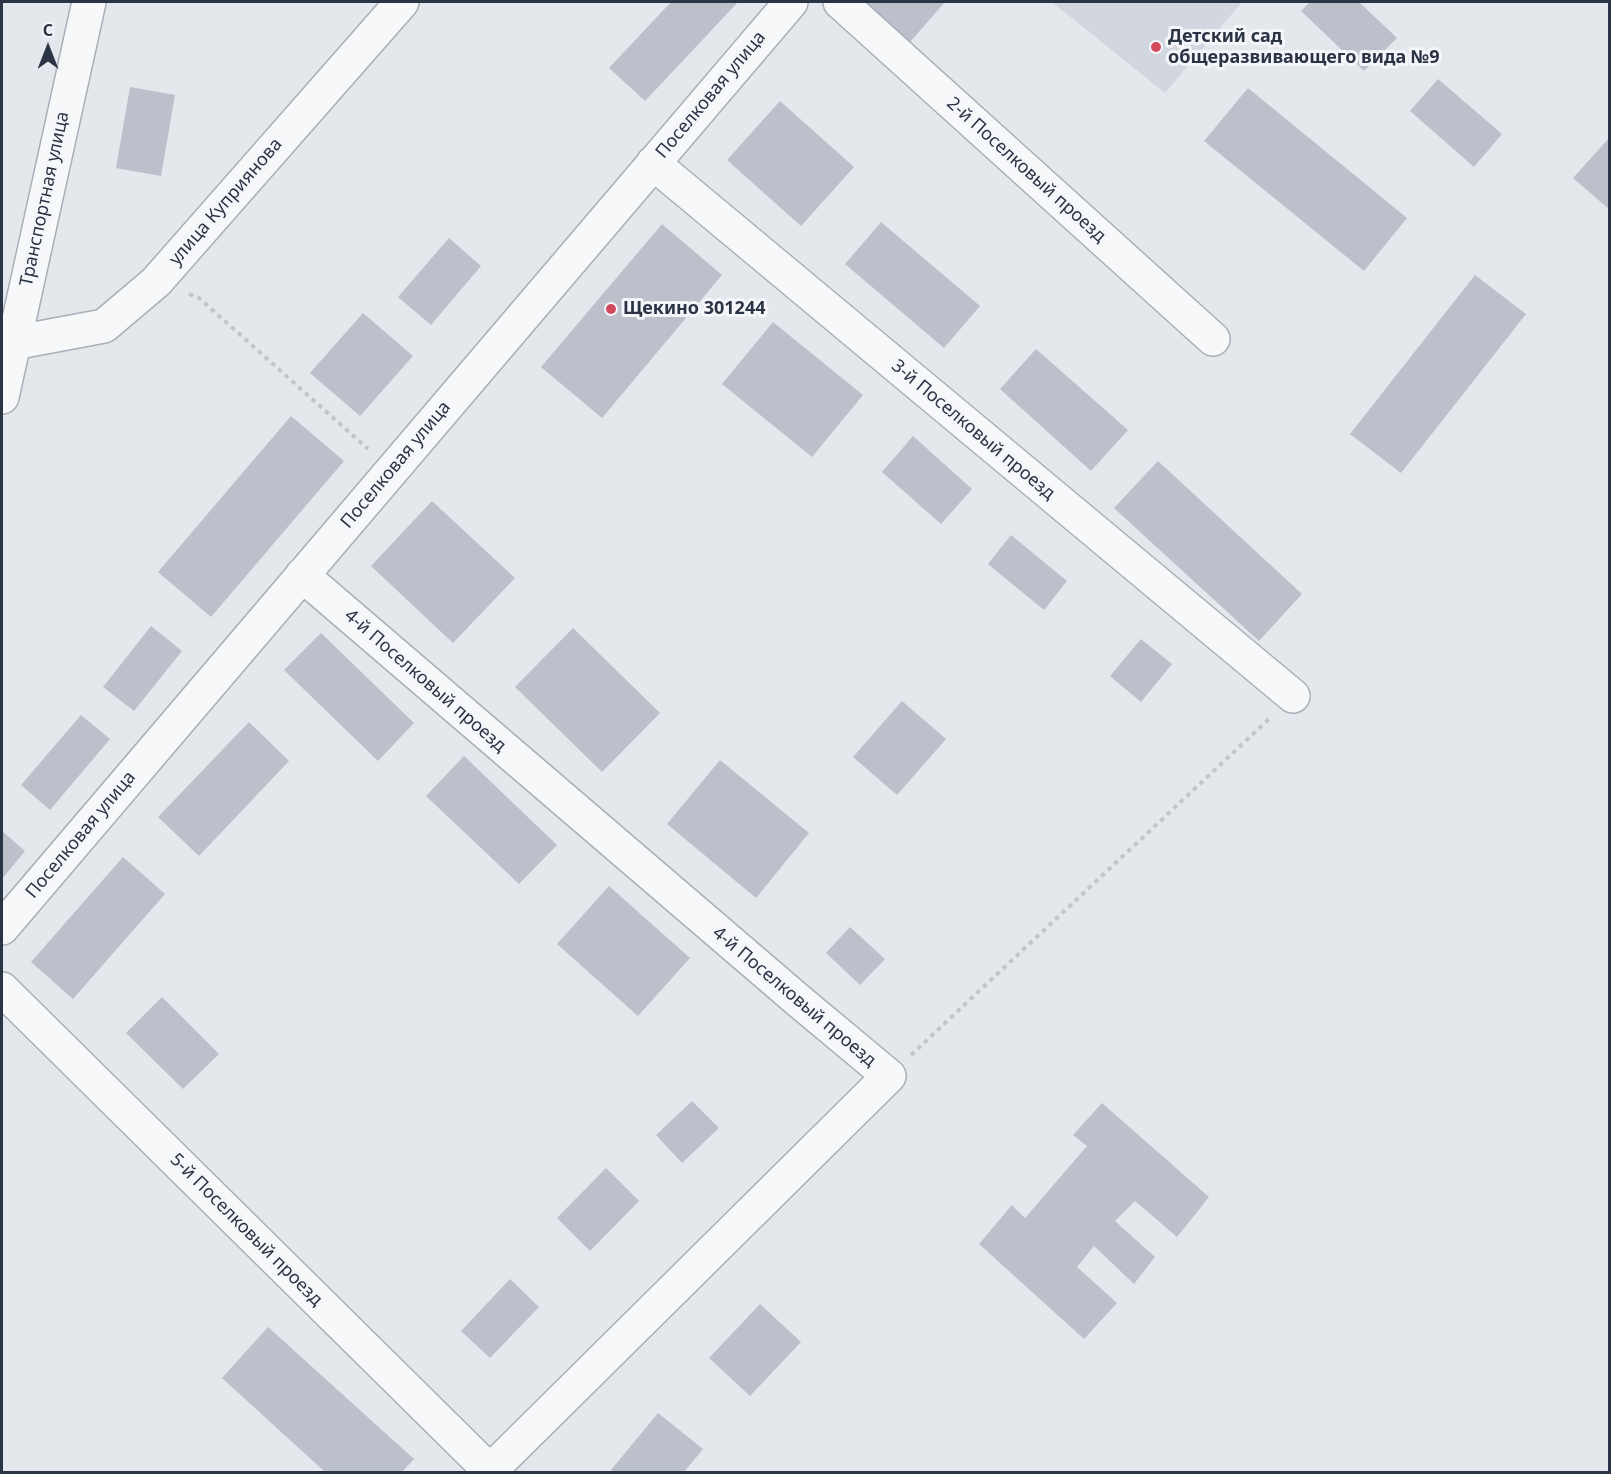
<!DOCTYPE html>
<html>
<head>
<meta charset="utf-8">
<style>
  body { margin:0 }
  #map { position:relative; width:1611px; height:1474px; overflow:hidden; background:#e4e7ec; font-family:"Noto Sans",sans-serif }
  canvas { display:block }
  .frame { position:absolute; inset:0; border:3px solid #2b3445; pointer-events:none }
  .north { position:absolute; left:18px; top:18px; width:60px; height:60px; -webkit-text-stroke:4px #f4f6f9; paint-order:stroke; rotate:0deg; font-size:16px; font-weight:700; line-height:24px; text-align:center; color:#2b3445 }
  .north::after { content:''; display:block; margin:auto; width:21px; height:27px; background:#2b3445; clip-path:polygon(50% 0,100% 100%,50% 72%,0 100%) }
</style>
</head>
<body>
<div id="map">
<canvas width="1611" height="1474"></canvas>
<div class="frame"></div>
<div class="north">С</div>
</div>
<script>
const ctx = document.querySelector('canvas').getContext('2d');
ctx.lineJoin = 'round';
function fill(path, color) {
  ctx.fillStyle = color;
  ctx.fill(path, 'evenodd');
}
function toPath(rows) {
  const path = new Path2D();
  for (const r of rows) {
    path.moveTo(r[0], r[1]);
    for (let i = 2; i < r.length; i += 2) path.lineTo(r[i], r[i + 1]);
  }
  return path;
}
function strokePath(path, color, width, dash) {
  ctx.strokeStyle = color;
  ctx.lineWidth = width;
  ctx.lineCap = dash ? 'butt' : 'round';
  ctx.setLineDash(dash || []);
  ctx.stroke(path);
}
function drawText(font, color, halo, rows, align = 'center') {
  ctx.font = font + ' "Noto Sans",sans-serif';
  ctx.lineWidth = 6;
  ctx.setLineDash([]);
  ctx.textBaseline = 'middle';
  ctx.strokeStyle = halo;
  ctx.fillStyle = color;
  for (const [text, x, y, turn = 0] of rows) {
    ctx.save();
    ctx.translate(x, y);
    ctx.rotate((+turn || 0) * Math.PI / 180);
    ctx.textAlign = isNaN(turn) ? turn : align;
    if (halo) ctx.strokeText(text, 0, 0);
    ctx.fillText(text, 0, 0);
    ctx.restore();
  }
}
fill(toPath([
  [1052,2,1242,2,1165,93]
]), '#d2d6de');
fill(toPath([
  [671,2,738,2,645,101,609,68],
  [867,2,945,2,903,50,858,12],
  [1310,2,1359,2,1397,38,1364,71,1301,11],
  [1438,79,1502,134,1474,167,1410,111],
  [130,87,175,95,161,176,116,168],
  [1248,88,1407,218,1364,271,1204,141],
  [780,101,854,167,801,226,727,160],
  [1610,137,1610,210,1573,178],
  [881,222,980,306,944,348,845,264],
  [662,224,722,275,602,418,541,367],
  [449,238,481,266,431,325,398,297],
  [1475,275,1526,314,1401,473,1350,434],
  [363,313,413,356,360,416,310,373],
  [773,322,863,395,812,457,722,384],
  [1036,349,1128,430,1091,471,1000,389],
  [291,416,344,461,211,617,158,572],
  [913,436,972,489,941,524,882,472],
  [1158,461,1302,594,1259,641,1114,508],
  [432,501,515,578,453,643,371,566],
  [1011,535,1067,581,1044,610,988,564],
  [151,626,182,651,134,711,103,687],
  [573,628,660,713,602,772,515,687],
  [321,633,414,723,378,761,284,670],
  [1141,639,1172,664,1141,702,1110,676],
  [902,701,946,739,897,795,853,757],
  [81,715,110,739,50,810,21,785],
  [249,722,289,761,199,856,158,817],
  [464,756,557,845,519,884,426,796],
  [720,760,809,833,756,898,667,824],
  [2,831,25,851,2,879],
  [123,857,165,894,73,999,31,962],
  [609,886,690,958,638,1016,557,944],
  [850,927,885,959,860,985,826,953],
  [162,997,219,1054,183,1089,126,1033],
  [692,1101,719,1128,682,1163,656,1135],
  [1102,1103,1209,1197,1177,1237,1135,1201,1115,1221,1155,1257,1134,1284,1094,1246,1077,1267,1117,1303,1084,1339,979,1244,1012,1205,1025,1218,1087,1146,1073,1135],
  [606,1168,639,1201,590,1251,557,1218],
  [510,1279,539,1307,490,1358,461,1331],
  [760,1304,801,1342,750,1396,709,1358],
  [268,1327,414,1459,402,1472,325,1472,222,1378],
  [658,1413,703,1449,684,1472,615,1472,611,1470]
]), '#bbc0ca');
const street = toPath([
  [840,2,1213,339],
  [653,163,1293,696],
  [13,343,104,326,156,282,402,2],
  [2,397,89,2],
  [302,575,799,1001,889,1076,490,1471],
  [2,928,791,2],
  [2,989,491,1472]
]);
strokePath(street, '#a9aeb7', 36);
strokePath(toPath([
  [189,294,199,298,368,449],
  [911,1055,1269,719]
]), '#c2c5cb', 4, [4.5, 4.5]);
strokePath(street, '#f7f8fa', 33);
for (const [x, y, r, color] of [
  [1156,47,6,"#d1495b"],
  [611,309,6,"#d1495b"]
]) {
  const dot = new Path2D();
  dot.arc(x, y, r, 0, 2 * Math.PI);
  ctx.fillStyle = color;
  ctx.fill(dot);
  strokePath(dot, '#f4f6f9', 2);
}
drawText('bold 18px', '#2b3445', '#f4f6f9', [
  ["Детский сад",1168,37],
  ["общеразвивающего вида №9",1168,58],
  ["Щекино 301244",623,309]
], 'left');
drawText('18px', '#2b3445', '#f4f6f9', [
  ["Поселковая улица",711,95,-50],
  ["2-й Поселковый проезд",1026,170,42],
  ["Транспортная улица",45,199,-78],
  ["улица Куприянова",226,202,-49],
  ["3-й Поселковый проезд",973,430,40],
  ["Поселковая улица",396,465,-50],
  ["4-й Поселковый проезд",425,681,41],
  ["Поселковая улица",81,835,-50],
  ["4-й Поселковый проезд",794,997,40],
  ["5-й Поселковый проезд",246,1230,45]
]);
</script>
</body>
</html>
